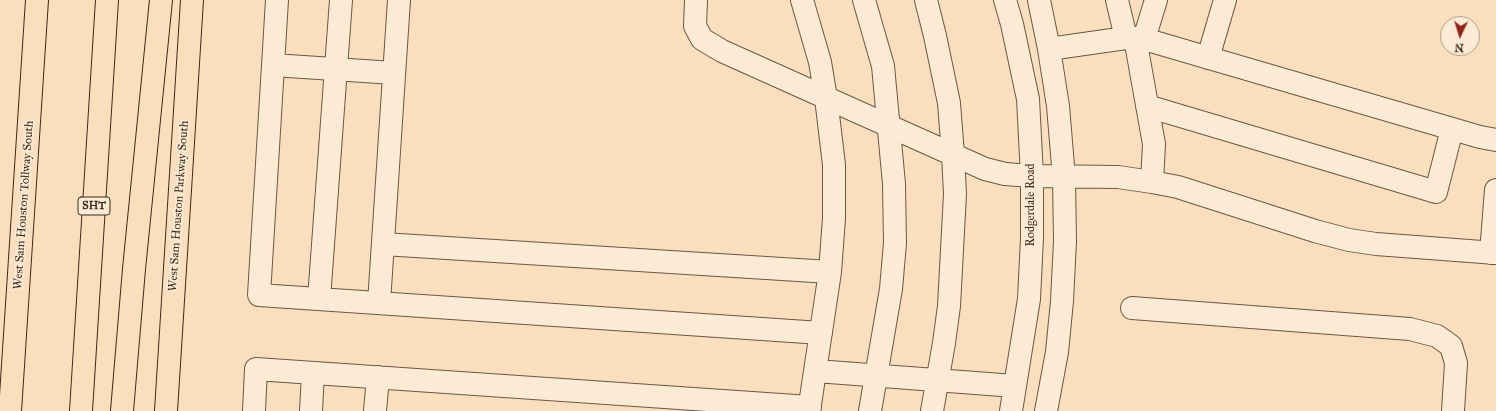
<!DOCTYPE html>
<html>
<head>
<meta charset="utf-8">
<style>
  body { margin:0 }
  #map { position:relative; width:1496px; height:411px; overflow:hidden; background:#f9dfbd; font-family:"IM FELL Great Primer",serif }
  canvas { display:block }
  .north { position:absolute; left:1440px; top:16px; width:40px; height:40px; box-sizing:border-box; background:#fbead4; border:1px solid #af9d8a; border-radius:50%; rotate:184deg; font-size:11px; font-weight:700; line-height:16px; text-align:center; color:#3c2a1b }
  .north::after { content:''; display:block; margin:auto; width:14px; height:18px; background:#8f2418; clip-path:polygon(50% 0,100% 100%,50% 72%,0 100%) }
</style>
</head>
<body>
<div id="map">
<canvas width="1496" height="411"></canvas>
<div class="north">N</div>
</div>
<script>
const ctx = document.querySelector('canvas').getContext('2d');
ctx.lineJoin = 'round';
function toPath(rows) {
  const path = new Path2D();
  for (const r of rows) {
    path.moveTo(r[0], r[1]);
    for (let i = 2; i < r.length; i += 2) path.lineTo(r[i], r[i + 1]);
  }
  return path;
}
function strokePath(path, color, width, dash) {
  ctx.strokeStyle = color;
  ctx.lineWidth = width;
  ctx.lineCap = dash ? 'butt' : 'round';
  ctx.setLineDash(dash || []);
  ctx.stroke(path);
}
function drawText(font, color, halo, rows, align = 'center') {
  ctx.font = font + ' "IM FELL Great Primer",serif';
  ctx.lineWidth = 3.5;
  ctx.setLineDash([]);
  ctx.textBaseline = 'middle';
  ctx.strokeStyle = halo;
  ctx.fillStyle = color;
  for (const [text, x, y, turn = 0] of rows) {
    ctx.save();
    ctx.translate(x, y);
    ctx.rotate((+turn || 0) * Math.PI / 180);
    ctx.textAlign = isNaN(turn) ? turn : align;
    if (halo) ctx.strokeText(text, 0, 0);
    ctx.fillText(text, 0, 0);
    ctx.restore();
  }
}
const minor = toPath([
  [277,0,259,295,821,333],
  [696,0,695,26,702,39,722,51,985,169,1005,174,1032,176,1118,177,1152,182,1178,187,1315,231,1349,240,1376,244,1496,253],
  [802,0,820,62,826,98,834,165,834,218,830,272,809,411],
  [864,0,883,66,894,184,895,243,891,289,870,411],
  [926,0,935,36,949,103,953,155,955,194,949,306,944,343,932,411],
  [1005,0,1012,24,1028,99,1032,176,1032,238,1029,299,1011,411],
  [1039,0,1049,49,1058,106,1064,178,1065,241,1062,301,1057,352,1046,411],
  [1117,0,1126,38],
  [1135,38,1154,144,1152,182],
  [1144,39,1156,0],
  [1049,49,1126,38,1144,39,1480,137,1496,140],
  [1208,58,1225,0],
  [273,65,394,73],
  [1147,106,1436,192,1452,129],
  [383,244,830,272],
  [1491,253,1496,190],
  [319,299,341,0],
  [379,303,399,0],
  [1132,308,1410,329,1437,336,1451,346,1456,363,1453,411],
  [816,371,1015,386],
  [254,411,256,369,810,407],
  [311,411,313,373],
  [375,411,378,377]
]);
const major = toPath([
  [166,411,192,0]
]);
const highway = toPath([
  [10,411,37,0],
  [81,411,107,0],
  [122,411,134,269,161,0]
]);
strokePath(minor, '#6b5744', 24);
strokePath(major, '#3c2a1b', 24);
strokePath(highway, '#3c2a1b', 24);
strokePath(minor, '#fbead4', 22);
strokePath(major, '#f9dfbd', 22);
strokePath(highway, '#f9dfbd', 22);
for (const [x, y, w] of [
  [94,206,32]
]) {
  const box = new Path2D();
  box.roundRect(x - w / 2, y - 9, w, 18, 3);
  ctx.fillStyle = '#fbead4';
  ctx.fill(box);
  strokePath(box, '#3c2a1b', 1);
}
drawText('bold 11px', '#3c2a1b', null, [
  ["SHT",94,206]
]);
drawText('12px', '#3c2a1b', '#fbead4', [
  ["West Sam Houston Tollway South",24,205,-86],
  ["Rodgerdale Road",1031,205,-90],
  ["West Sam Houston Parkway South",179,206,-86]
]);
</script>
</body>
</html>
